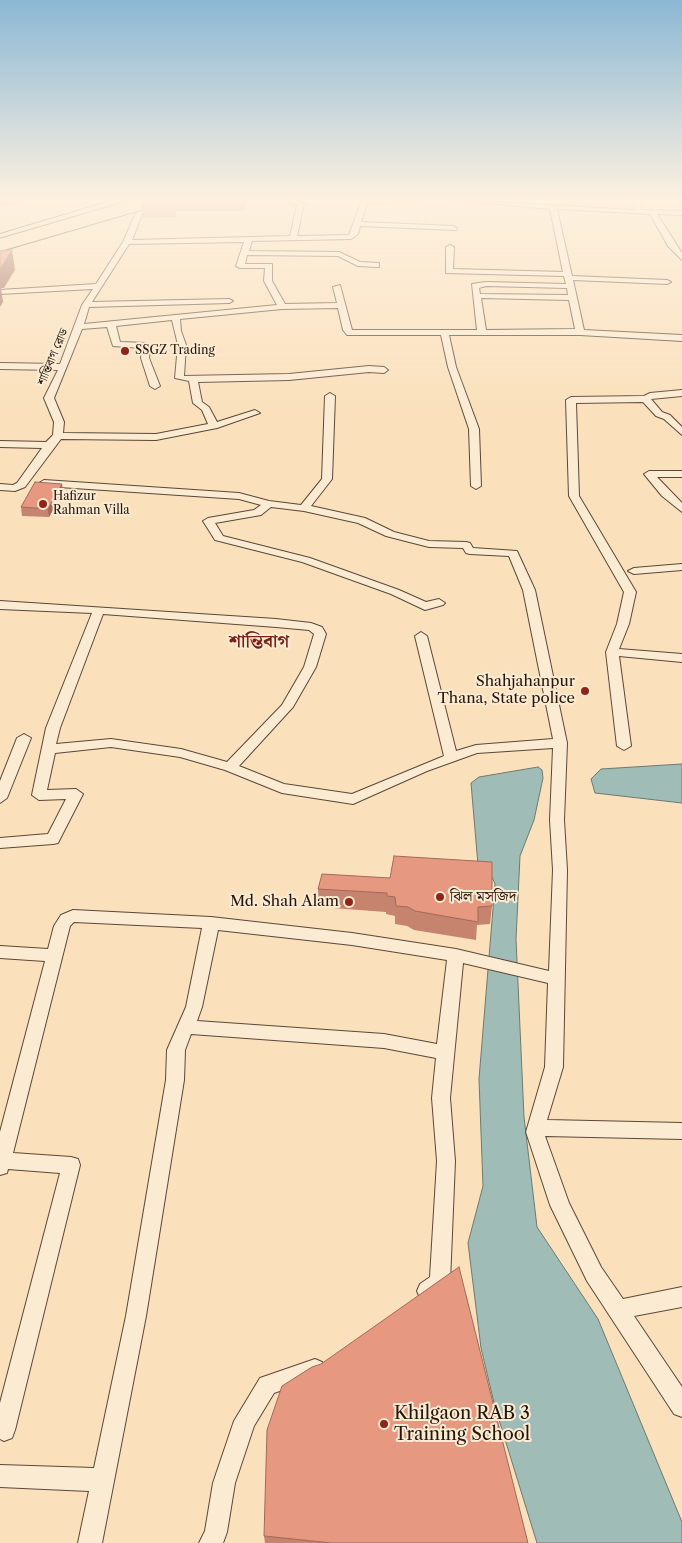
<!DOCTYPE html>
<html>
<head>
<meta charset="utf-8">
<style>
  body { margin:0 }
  canvas { display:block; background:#fae0bb }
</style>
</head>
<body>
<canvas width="682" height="1543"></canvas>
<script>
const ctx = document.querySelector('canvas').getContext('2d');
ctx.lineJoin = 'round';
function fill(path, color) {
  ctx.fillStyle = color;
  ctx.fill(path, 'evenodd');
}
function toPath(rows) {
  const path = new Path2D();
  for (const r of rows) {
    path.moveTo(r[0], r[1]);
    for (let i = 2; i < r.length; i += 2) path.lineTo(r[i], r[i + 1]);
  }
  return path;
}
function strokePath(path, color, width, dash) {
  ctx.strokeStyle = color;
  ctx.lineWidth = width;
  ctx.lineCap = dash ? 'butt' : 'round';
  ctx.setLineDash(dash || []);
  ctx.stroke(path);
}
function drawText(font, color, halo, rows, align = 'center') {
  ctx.font = font + ' "Libre Caslon Text","Noto Serif Bengali",serif';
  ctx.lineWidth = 4;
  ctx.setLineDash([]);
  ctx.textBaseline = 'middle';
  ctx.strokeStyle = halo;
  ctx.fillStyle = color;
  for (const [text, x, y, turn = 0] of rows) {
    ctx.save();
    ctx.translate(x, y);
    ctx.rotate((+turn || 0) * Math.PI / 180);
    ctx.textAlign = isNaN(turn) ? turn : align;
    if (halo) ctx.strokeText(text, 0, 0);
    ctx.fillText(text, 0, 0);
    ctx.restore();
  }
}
const water = toPath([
  [682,764,682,803,595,793,591,779,601,769,682,764],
  [538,767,542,770,543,778,534,820,520,856,516,939,524,1117,537,1227,598,1319,682,1522,682,1543,537,1543,495,1407,481,1348,468,1243,483,1186,479,1079,495,884,492,877,484,875,478,865,471,783,479,777,538,767]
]);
fill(water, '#9fbcb6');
strokePath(water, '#6e7a72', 1);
const minor = toPath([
  [142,199,148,199,132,240,290,236,297,205,289,203,288,199,304,203,297,236,349,235,362,200,419,199,416,201,367,203,361,222,453,226,457,228,456,230,360,226,358,234,351,239,252,241,249,251,339,252,360,262,379,263,379,267,376,267,358,266,338,256,247,255,245,264,272,264,272,281,285,304,337,303,333,287,340,285,352,330,477,330,472,284,486,282,566,284,564,276,446,273,446,247,450,245,454,247,453,269,563,272,550,209,444,199,635,210,634,199,640,199,642,210,682,211,682,215,657,214,682,253,682,260,668,246,650,214,557,209,572,276,667,280,671,282,667,284,573,280,584,330,682,335,682,341,580,335,449,335,456,367,479,429,481,486,476,489,471,486,469,429,448,367,441,335,347,335,343,330,338,308,282,309,180,319,181,331,186,345,184,376,289,374,369,366,384,367,388,370,384,373,369,372,289,380,198,382,202,402,209,407,217,422,255,410,260,413,217,428,156,440,61,439,25,487,15,491,0,490,0,484,13,485,17,483,42,448,0,447,0,441,46,442,53,435,54,422,44,398,58,370,0,369,0,363,60,364,82,305,93,289,0,294,0,290,96,284,123,242,142,199],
  [244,242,236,266,240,268,265,268,264,281,277,305,84,324,89,307,229,303,233,301,229,299,92,302,129,244,244,242],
  [486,286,567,288,568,295,480,294,479,288,486,286],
  [481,298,569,300,575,329,486,330,481,298],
  [172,320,178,345,175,378,189,381,193,403,202,410,208,424,156,434,63,433,64,422,54,398,82,329,107,327,113,346,142,348,141,358,150,386,155,389,160,386,149,358,150,346,146,343,120,342,116,326,172,320],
  [682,390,682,396,651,399,662,412,670,415,682,427,682,435,664,419,656,416,643,402,576,403,579,496,636,592,629,624,619,649,682,654,682,662,619,656,631,746,624,750,617,746,606,652,617,624,624,592,569,496,566,400,571,397,644,396,650,393,682,390],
  [330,393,335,396,332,479,311,506,365,518,394,532,429,541,466,542,470,543,473,548,517,551,535,590,567,743,564,820,567,870,563,1067,547,1120,682,1123,682,1139,545,1136,569,1203,601,1267,623,1299,682,1287,682,1307,634,1316,682,1387,682,1417,674,1414,587,1281,550,1205,526,1132,545,1067,548,983,463,963,450,1098,455,1161,450,1282,447,1289,427,1301,420,1298,417,1291,420,1284,430,1277,437,1161,432,1098,436,1058,384,1048,191,1034,185,1050,184,1080,146,1316,102,1543,78,1543,89,1491,0,1487,0,1465,94,1468,126,1316,166,1080,167,1050,186,1007,202,928,74,922,70,926,13,1153,71,1157,78,1159,80,1165,15,1430,12,1438,4,1441,0,1439,0,1403,60,1173,8,1169,7,1173,0,1175,0,1132,45,961,0,958,0,946,48,949,54,926,61,915,73,910,211,917,352,933,456,949,549,971,553,870,550,820,553,748,477,753,427,771,353,804,282,793,225,770,180,757,111,747,55,753,47,790,76,789,83,794,60,839,58,843,53,844,0,848,0,838,48,834,66,799,39,800,32,795,46,728,92,613,0,609,0,601,276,619,311,623,322,627,326,634,316,667,293,707,239,766,284,784,352,794,444,756,415,636,421,632,427,636,456,751,476,745,553,739,523,590,509,556,470,554,466,553,463,548,429,547,386,536,358,523,304,511,271,507,261,515,215,523,223,536,310,558,399,590,426,602,439,599,445,603,443,605,425,610,391,594,302,562,215,540,203,521,208,518,254,510,261,505,239,499,44,486,39,483,44,480,239,493,269,501,301,505,322,479,325,396,330,393],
  [103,614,276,627,309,630,314,634,304,667,282,705,227,762,181,749,111,739,56,744,60,728,103,614],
  [218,930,352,945,447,960,437,1044,384,1034,197,1021,202,1007,218,930],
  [682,471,682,477,657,477,682,503,682,512,662,496,644,474,649,471,682,471],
  [682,564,682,570,634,574,628,571,634,568,682,564],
  [24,734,31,738,7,798,0,803,0,781,17,738,24,734],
  [315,1359,322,1362,325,1369,322,1376,274,1393,254,1426,235,1483,227,1532,223,1543,199,1543,205,1531,213,1483,234,1421,260,1378,315,1359]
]);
const primary = toPath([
  [117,199,136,199,91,213,90,216,0,242,0,234,117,199]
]);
strokePath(minor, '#5a4838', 2);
strokePath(primary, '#24160c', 2);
fill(minor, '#fcebd3');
fill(primary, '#fae0bb');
const primaryBridge = toPath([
  [0,245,157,199]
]);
strokePath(primaryBridge, '#24160c', 14, []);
strokePath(primaryBridge, '#fae0bb', 12);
fill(toPath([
  [144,199,247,199,244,211,176,211,176,217,143,218,141,205],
  [63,492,49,517,22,516,21,507],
  [390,878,492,906,490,924,477,925,476,940,414,930,407,926,395,924,395,916,386,914,386,912,319,907,318,889],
  [264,1536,528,1543,265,1543]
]), '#c6836e');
fill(toPath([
  [0,199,31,199,1,207],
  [243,199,247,199,244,211],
  [12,250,15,270,4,288,1,288,3,302,0,307,0,268],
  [62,484,63,492,49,517,48,509]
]), '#a16a5a');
const building = toPath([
  [144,199,175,199,175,204,141,205,144,199],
  [12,250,1,268,0,268,0,251,12,250],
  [35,482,62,484,48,509,21,507,35,482],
  [394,856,492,862,492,906,478,907,478,922,415,911,408,907,396,906,395,897,387,896,387,893,318,889,322,874,390,878,394,856],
  [459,1267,528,1543,332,1543,264,1536,267,1430,282,1386,312,1367,321,1364,459,1267]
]);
fill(building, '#e69880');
strokePath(building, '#a16a5a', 1);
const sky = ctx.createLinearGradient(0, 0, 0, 415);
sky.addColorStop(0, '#8bb7d4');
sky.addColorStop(0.48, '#fdf1e0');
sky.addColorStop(1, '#fdf1e000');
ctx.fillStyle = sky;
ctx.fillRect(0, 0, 682, 415);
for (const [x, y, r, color] of [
  [125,351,5,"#8f2418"],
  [43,504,5,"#8f2418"],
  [585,691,5,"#8f2418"],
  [440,897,5,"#8f2418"],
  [349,902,5,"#8f2418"],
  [384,1424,5,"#8f2418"]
]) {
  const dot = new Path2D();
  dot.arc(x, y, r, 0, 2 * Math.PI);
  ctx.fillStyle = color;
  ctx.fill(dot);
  strokePath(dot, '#fcebd3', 2);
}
drawText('12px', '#24160c', '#fcebd3', [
  ["SSGZ Trading",135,351],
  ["Hafizur",53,497],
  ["Rahman Villa",53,511]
], 'left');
drawText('12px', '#24160c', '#fcebd3', [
  ["শান্তিবাগ রোড",53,357,-67]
]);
drawText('15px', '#24160c', '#fcebd3', [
  ["Shahjahanpur",575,682],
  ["Thana, State police",575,699],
  ["ঝিল মসজিদ",450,897,"left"],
  ["Md. Shah Alam",339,902]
], 'right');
drawText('bold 18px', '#7a1f14', '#fcebd3', [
  ["শান্তিবাগ",259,642]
]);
drawText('18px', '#24160c', '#fcebd3', [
  ["Khilgaon RAB 3",394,1414],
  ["Training School",394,1435]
], 'left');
</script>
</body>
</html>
